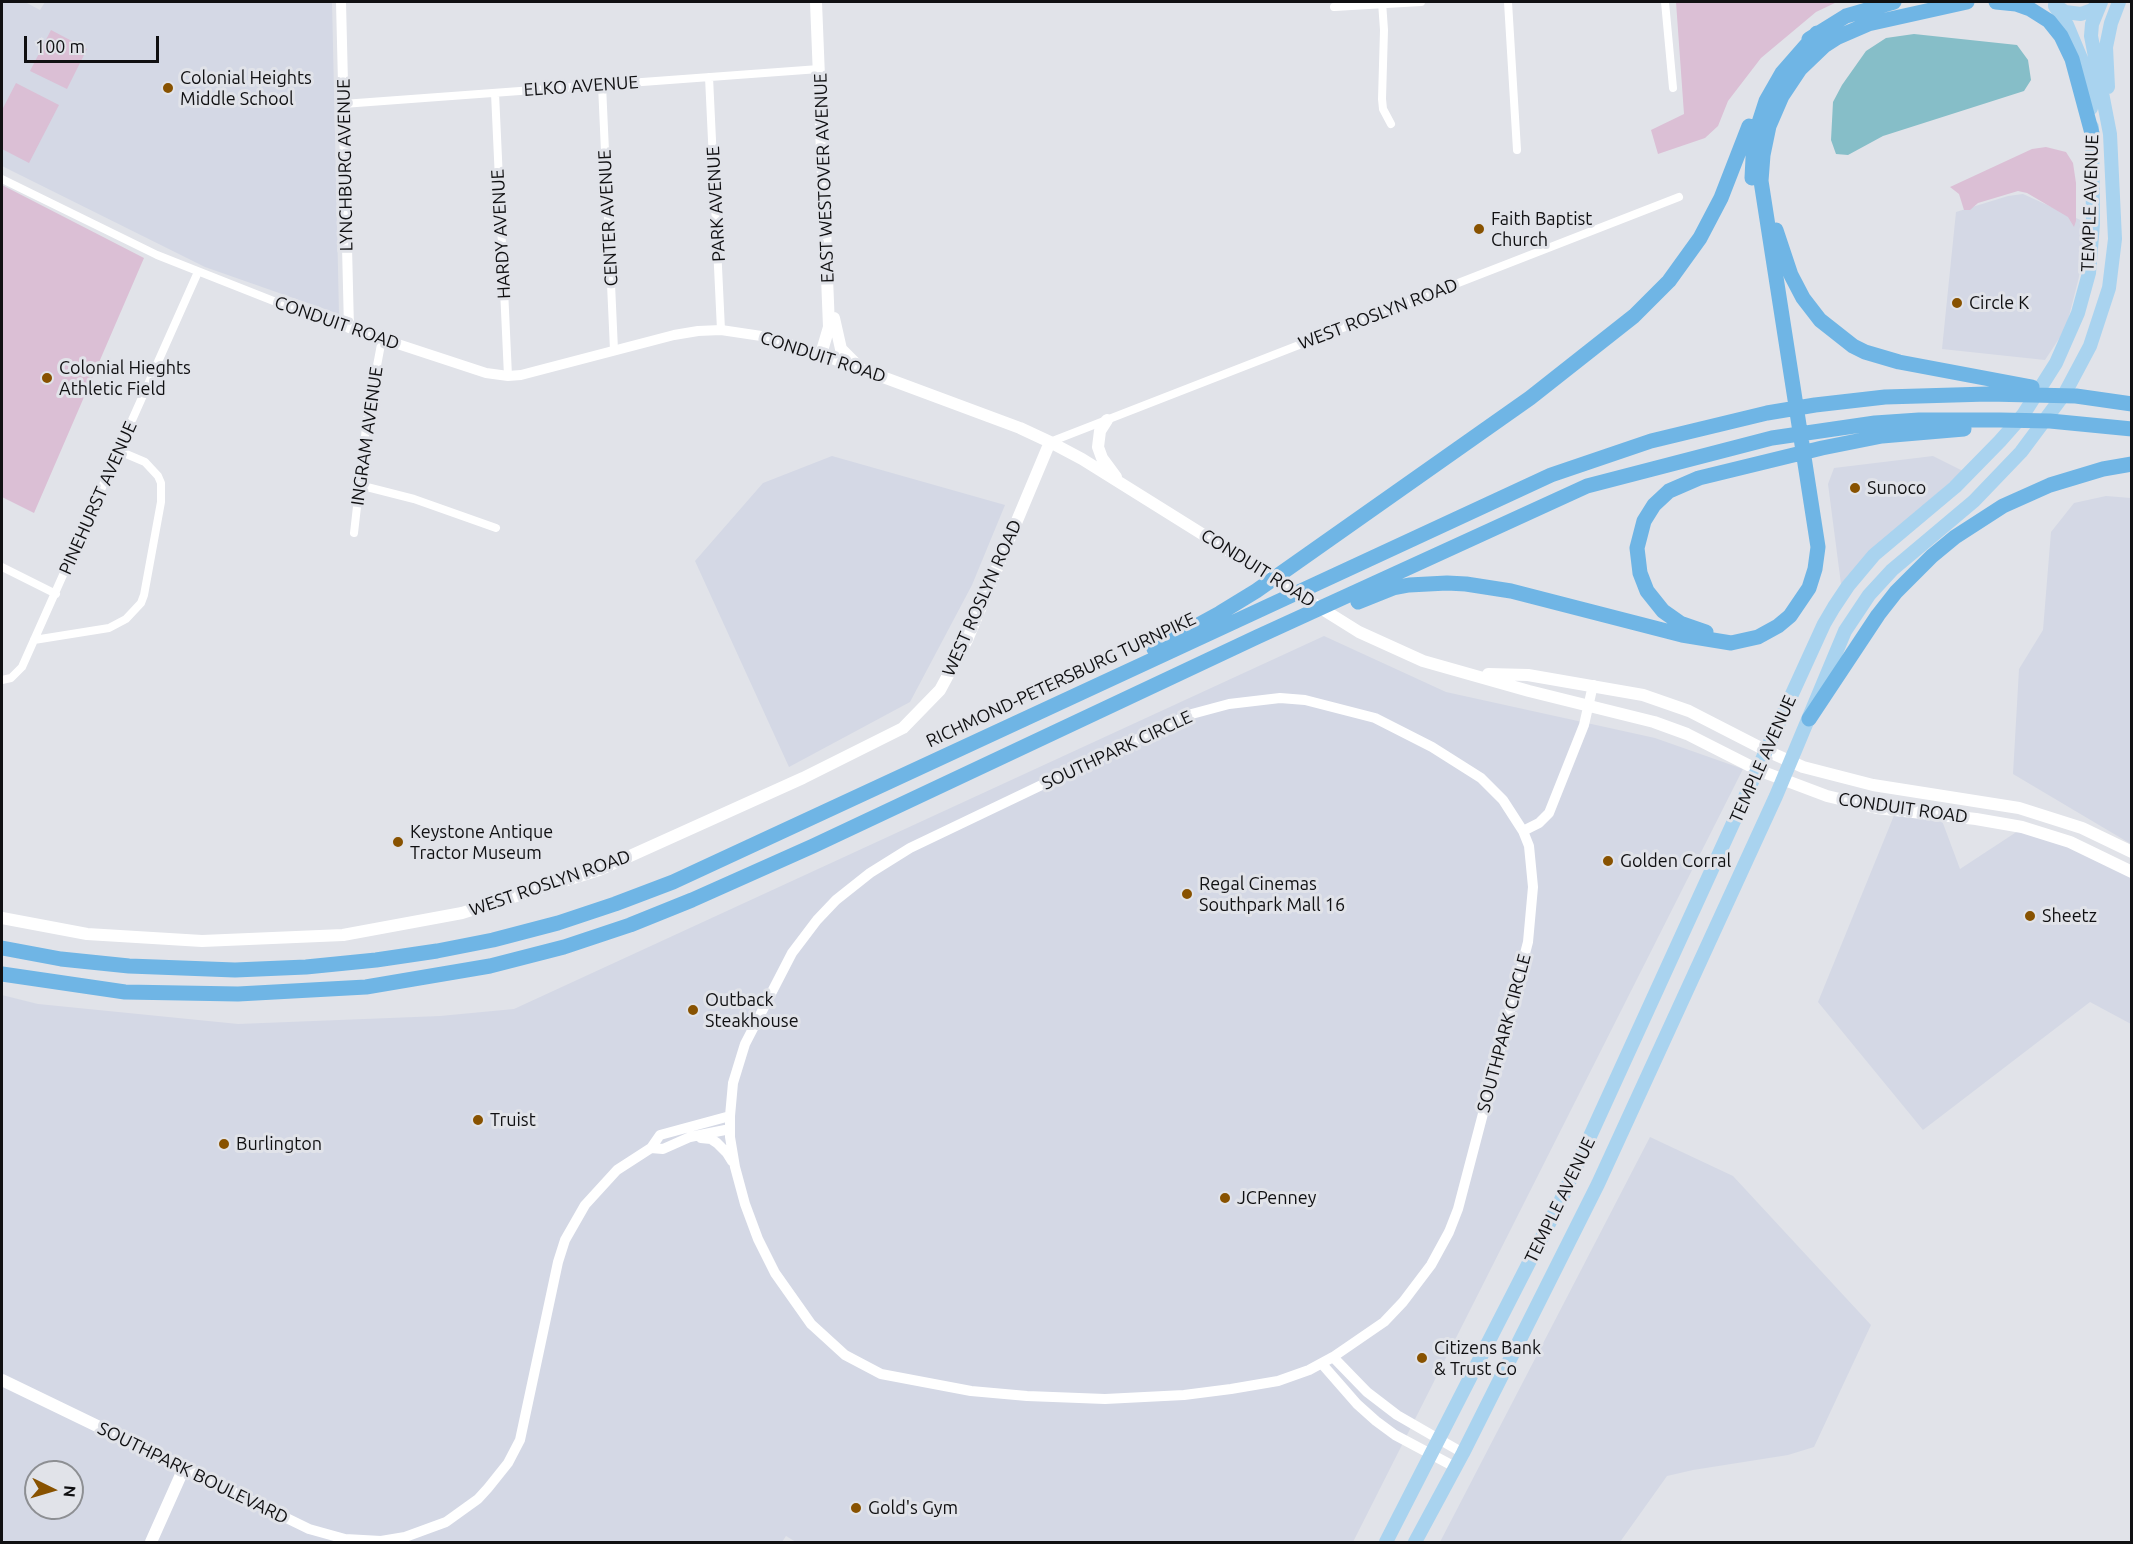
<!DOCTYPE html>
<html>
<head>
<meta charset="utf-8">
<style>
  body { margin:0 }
  #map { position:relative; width:2133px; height:1544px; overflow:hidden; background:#e1e3e9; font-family:Ubuntu,sans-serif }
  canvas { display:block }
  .frame { position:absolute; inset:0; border:3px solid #101012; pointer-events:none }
  .north { position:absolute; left:24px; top:1460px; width:60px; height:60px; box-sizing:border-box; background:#e1e3e9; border:2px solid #8d8f93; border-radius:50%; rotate:95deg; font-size:16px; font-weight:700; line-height:24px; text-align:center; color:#101012 }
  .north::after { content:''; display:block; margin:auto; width:21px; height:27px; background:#885200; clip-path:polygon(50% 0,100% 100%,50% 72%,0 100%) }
  .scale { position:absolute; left:24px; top:36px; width:135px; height:27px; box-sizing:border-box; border:3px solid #101012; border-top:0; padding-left:8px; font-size:18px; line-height:21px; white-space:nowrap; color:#101012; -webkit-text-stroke:4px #e1e3e9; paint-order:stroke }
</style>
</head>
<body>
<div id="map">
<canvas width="2133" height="1544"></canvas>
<div class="frame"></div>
<div class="north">N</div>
<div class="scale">100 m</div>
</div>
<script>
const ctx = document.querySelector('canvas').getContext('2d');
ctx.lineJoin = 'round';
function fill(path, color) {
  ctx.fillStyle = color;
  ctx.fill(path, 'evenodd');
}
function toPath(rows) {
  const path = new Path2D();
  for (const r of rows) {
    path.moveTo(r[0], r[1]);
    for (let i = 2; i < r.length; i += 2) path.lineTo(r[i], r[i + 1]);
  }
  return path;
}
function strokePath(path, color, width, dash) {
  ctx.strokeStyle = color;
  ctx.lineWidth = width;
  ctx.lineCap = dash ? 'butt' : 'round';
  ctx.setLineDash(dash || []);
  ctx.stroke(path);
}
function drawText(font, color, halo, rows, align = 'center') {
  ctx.font = font + ' Ubuntu,sans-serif';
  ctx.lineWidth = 6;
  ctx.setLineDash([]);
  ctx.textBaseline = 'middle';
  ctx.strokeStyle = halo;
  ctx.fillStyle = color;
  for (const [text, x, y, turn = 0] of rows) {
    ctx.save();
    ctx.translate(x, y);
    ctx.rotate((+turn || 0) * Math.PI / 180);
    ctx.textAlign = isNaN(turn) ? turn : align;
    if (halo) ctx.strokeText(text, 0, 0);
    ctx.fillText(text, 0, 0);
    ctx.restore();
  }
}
fill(toPath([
  [2,2,25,2,40,10,45,2,332,2,339,314,205,267,2,166],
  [2023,194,2087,223,2079,277,2066,328,2045,360,1942,349,1956,212,2008,196],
  [832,456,1005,505,972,585,910,702,789,767,695,561,763,483],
  [1933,456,1963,471,1885,539,1841,584,1828,484,1834,468],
  [2106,496,2131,498,2131,844,2013,774,2019,669,2043,630,2051,532,2074,503],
  [1324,636,1446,692,1655,738,1743,769,1353,1542,796,1542,786,1536,782,1542,2,1542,2,995,38,1004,238,1024,440,1016,514,1009],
  [36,1472,72,1472,72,1508,36,1508],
  [1895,813,1941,818,1960,869,2021,829,2086,851,2131,875,2131,1024,2090,1002,1923,1130,1818,1002],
  [1650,1137,1733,1176,1871,1325,1814,1447,1788,1455,1693,1470,1667,1476,1620,1542,1440,1542]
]), '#d4d8e5');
fill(toPath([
  [1676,2,1837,2,1816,12,1761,58,1728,101,1718,126,1705,138,1658,154,1651,130,1684,114],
  [51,30,87,49,67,89,30,71],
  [16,83,59,105,29,163,2,149,2,110],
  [2046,147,2066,152,2073,163,2076,183,2076,221,2074,227,2068,217,2027,193,2018,191,1978,203,1970,210,1964,210,1959,194,1950,187,2032,149],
  [2,185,144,258,34,513,2,497]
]), '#dbbfd5');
fill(toPath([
  [1914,34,2017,45,2028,60,2031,80,2024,91,1883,136,1848,155,1836,154,1831,140,1833,102,1842,85,1866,51,1886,38]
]), '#86bec8');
strokePath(toPath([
  [1382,2,1384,30,1382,99,1383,109,1391,124],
  [1508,2,1517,150],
  [1665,2,1673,88],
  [1334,7,1421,2],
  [709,77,721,330],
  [602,85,614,350],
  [495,93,508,376],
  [343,104,819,69],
  [2,179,157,255,276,302,349,328],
  [1050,442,1679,197],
  [359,485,414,499,496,528],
  [354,533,367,419,382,339],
  [2,567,56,594],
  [34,640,109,628,126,619,141,603,144,595,161,502,161,483,158,476,145,462,119,451],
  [2,680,11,678,22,667,198,272]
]), '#fff', 8);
strokePath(toPath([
  [341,2,349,328,486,373,508,376,521,375,674,335,698,331,721,330,768,337,821,354],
  [1280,698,1305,700,1375,718,1432,747,1481,778,1503,800,1523,831,1529,846,1533,887,1528,942,1458,1209,1449,1232,1431,1265,1403,1302,1384,1322,1333,1357,1309,1370,1278,1381,1231,1389,1184,1395,1105,1399,1027,1396,971,1391,881,1374,845,1355,811,1324,775,1273,758,1239,745,1204,735,1167,730,1137,730,1116,733,1083,745,1044,792,953,817,920,836,900,870,873,910,848,1188,715,1229,704,1280,698],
  [1523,831,1539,823,1549,813,1584,725,1593,685],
  [701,1138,711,1139,717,1143,727,1153,732,1161],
  [651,1148,663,1149,690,1137,730,1129],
  [1333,1357,1367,1392,1397,1415,1463,1453],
  [1322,1364,1357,1404,1376,1421,1395,1435,1455,1467],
  [184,1468,309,1529,345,1539,381,1541,405,1537,446,1522,478,1499,488,1488,508,1463,520,1440,558,1262,565,1240,585,1205,617,1170,651,1148,660,1135,730,1116]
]), '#fff', 10);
strokePath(toPath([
  [816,2,829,327,821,354,1020,428,1050,442,1082,459,1359,632,1423,661,1529,691,1654,722,1687,734,1758,770,1827,796,1877,808,1976,819,2022,827,2070,842,2132,872],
  [834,318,841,349,857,365],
  [1107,420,1100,431,1098,447,1102,458,1116,477],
  [1488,674,1528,675,1643,695,1689,711,1767,751,1803,767,1873,785,2019,808,2082,828,2132,852],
  [2,918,87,934,202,941,343,935,462,913,599,870,803,778,903,728,940,690,967,640,1050,442],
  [2,1380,184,1468,151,1542]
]), '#fff', 12);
strokePath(toPath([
  [2055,5,2065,12,2081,14,2092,10,2101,2],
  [2055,6,2067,25,2082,61,2091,108],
  [2108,87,2106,47,2111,23,2119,2],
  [1386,1542,1560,1202,1824,624,1834,607,1848,586,1874,555,1955,487,2000,441,2023,415,2056,363,2078,313,2089,273,2093,224,2092,127],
  [1415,1542,1463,1453,1598,1184,1776,796,1845,631,1869,595,1892,570,1974,501,2021,452,2065,393,2090,346,2109,288,2115,239,2110,134,2091,36,2092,24,2101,2]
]), '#a9d3ef', 14);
strokePath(toPath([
  [1996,2,2016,4,2030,9,2049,21,2061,36,2072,59,2093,137],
  [1809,39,1846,16,1894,2],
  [1752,178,1754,138,1766,101,1782,73,1817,33],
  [1776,230,1791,275,1803,298,1820,320,1853,346,1865,352,1899,362,2032,387],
  [1358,602,1393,588,1409,585,1447,583,1466,584,1511,591,1682,635,1731,643,1758,637,1778,626,1790,616,1809,588,1815,569,1818,547,1761,181,1763,155,1769,126,1782,96,1800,69,1824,46,1838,37,1868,24,1967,2],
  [1706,632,1680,623,1663,611,1647,591,1640,573,1637,548,1644,521,1654,505,1669,491,1699,478,1822,448,1882,436,1964,429],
  [1154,649,1220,613,1256,591,1530,398,1634,316,1669,281,1700,238,1721,198,1749,126],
  [1809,719,1878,615,1896,592,1932,556,1955,537,2003,506,2050,485,2103,469,2132,464],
  [2,948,61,959,129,966,235,970,306,967,376,960,437,951,493,940,558,923,615,904,673,882,1551,475,1651,441,1767,413,1815,405,1885,397,1988,394,2076,396,2132,404],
  [2,974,125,992,238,994,366,987,490,966,564,947,630,925,692,900,813,846,1257,637,1587,486,1772,438,1875,423,1919,420,2000,420,2050,421,2132,429]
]), '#6fb5e5', 15);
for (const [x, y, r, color] of [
  [168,88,6,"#885200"],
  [1479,229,6,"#885200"],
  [1957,303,6,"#885200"],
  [47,378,6,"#885200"],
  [1855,488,6,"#885200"],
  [398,842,6,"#885200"],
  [1608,861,6,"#885200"],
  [1187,894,6,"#885200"],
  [2030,916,6,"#885200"],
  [693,1010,6,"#885200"],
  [478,1120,6,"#885200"],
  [224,1144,6,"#885200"],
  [1225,1198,6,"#885200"],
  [1422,1358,6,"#885200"],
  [856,1508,6,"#885200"]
]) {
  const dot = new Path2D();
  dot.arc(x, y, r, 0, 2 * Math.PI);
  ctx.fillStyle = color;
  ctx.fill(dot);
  strokePath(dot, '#e1e3e9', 2);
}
drawText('18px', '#101012', '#e1e3e9', [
  ["Colonial Heights",180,78],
  ["Middle School",180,99],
  ["Faith Baptist",1491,219],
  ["Church",1491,240],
  ["Circle K",1969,303],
  ["Colonial Hieghts",59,368],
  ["Athletic Field",59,389],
  ["Sunoco",1867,488],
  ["Keystone Antique",410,832],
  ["Tractor Museum",410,853],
  ["Golden Corral",1620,861],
  ["Regal Cinemas",1199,884],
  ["Southpark Mall 16",1199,905],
  ["Sheetz",2042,916],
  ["Outback",705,1000],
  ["Steakhouse",705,1021],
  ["Truist",490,1120],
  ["Burlington",236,1144],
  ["JCPenney",1237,1198],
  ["Citizens Bank",1434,1348],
  ["& Trust Co",1434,1369],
  ["Gold's Gym",868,1508]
], 'left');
drawText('18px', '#101012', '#e1e3e9', [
  ["ELKO AVENUE",581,86,-4],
  ["LYNCHBURG AVENUE",345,165,-91],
  ["EAST WESTOVER AVENUE",824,178,-92],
  ["TEMPLE AVENUE",2090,203,-88],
  ["PARK AVENUE",716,204,-93],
  ["CENTER AVENUE",608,218,-93],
  ["HARDY AVENUE",501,234,-93],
  ["WEST ROSLYN ROAD",1378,314,-21],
  ["CONDUIT ROAD",337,323,19],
  ["CONDUIT ROAD",823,357,18],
  ["INGRAM AVENUE",367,436,-82],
  ["PINEHURST AVENUE",98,498,-66],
  ["CONDUIT ROAD",1258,568,32],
  ["WEST ROSLYN ROAD",982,598,-66],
  ["RICHMOND-PETERSBURG TURNPIKE",1061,680,-25],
  ["SOUTHPARK CIRCLE",1117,750,-25],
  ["TEMPLE AVENUE",1763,759,-66],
  ["CONDUIT ROAD",1903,808,8],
  ["WEST ROSLYN ROAD",550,883,-19],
  ["SOUTHPARK CIRCLE",1504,1033,-75],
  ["TEMPLE AVENUE",1560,1200,-64],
  ["SOUTHPARK BOULEVARD",193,1473,26]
]);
</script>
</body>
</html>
